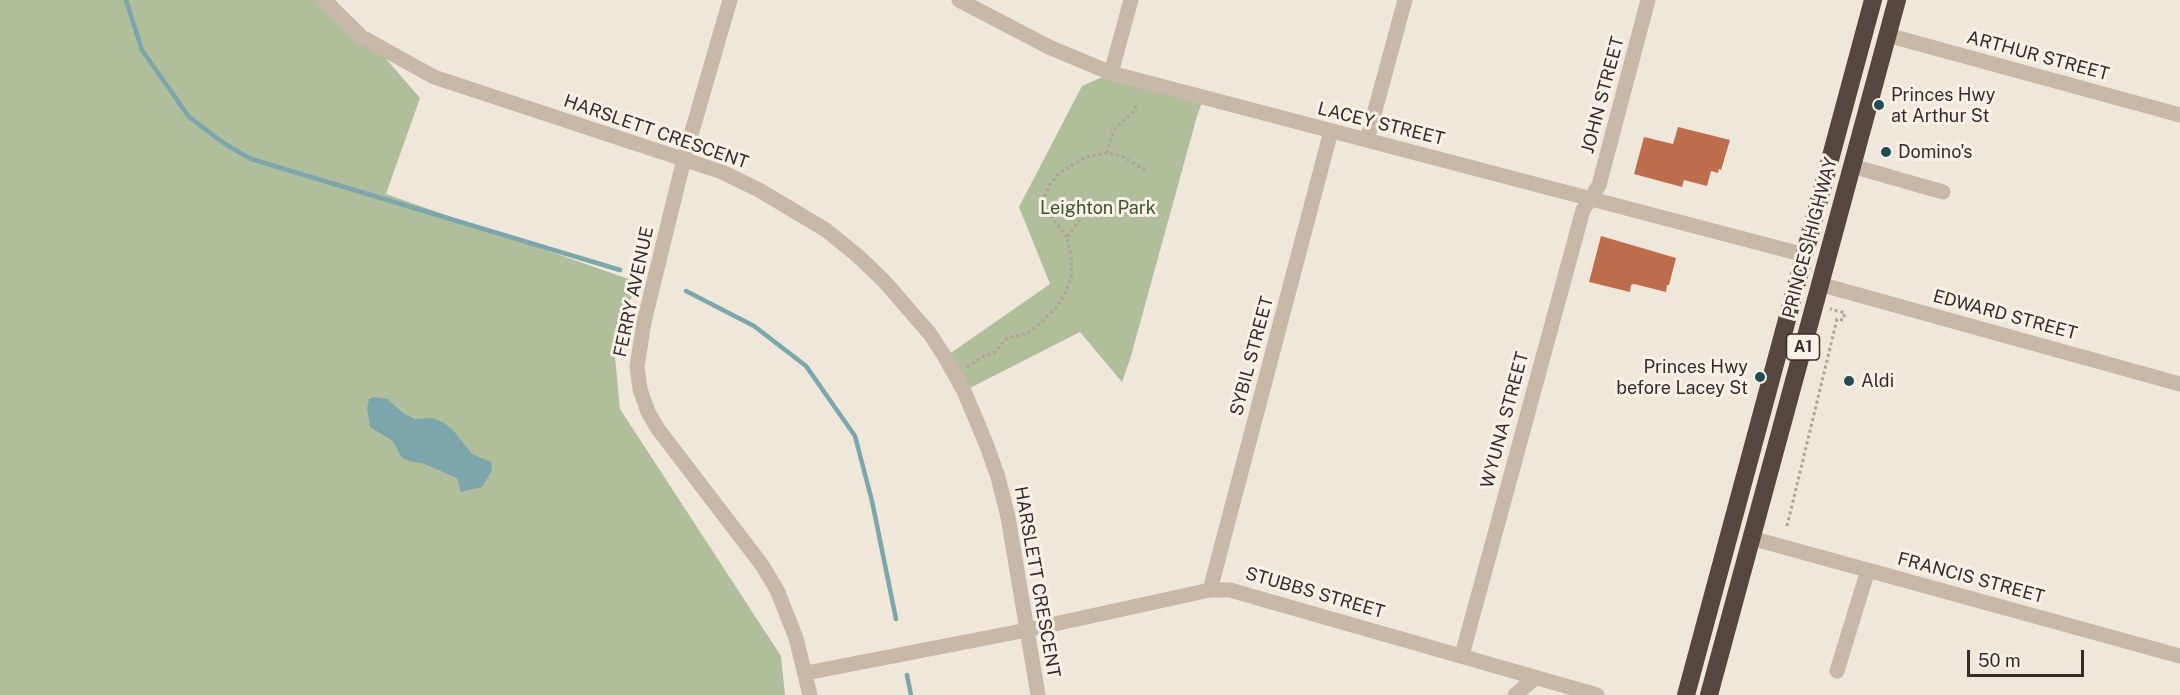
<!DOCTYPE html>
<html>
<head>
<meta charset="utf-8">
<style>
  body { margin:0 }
  #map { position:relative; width:2180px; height:695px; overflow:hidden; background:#f0e7db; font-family:"Public Sans",sans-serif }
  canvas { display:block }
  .scale { position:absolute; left:1967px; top:650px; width:117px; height:27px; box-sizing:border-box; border:3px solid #342c28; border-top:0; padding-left:8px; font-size:18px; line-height:21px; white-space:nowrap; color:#342c28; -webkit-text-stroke:4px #f8f1e7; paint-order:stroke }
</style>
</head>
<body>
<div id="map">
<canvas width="2180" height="695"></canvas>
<div class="scale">50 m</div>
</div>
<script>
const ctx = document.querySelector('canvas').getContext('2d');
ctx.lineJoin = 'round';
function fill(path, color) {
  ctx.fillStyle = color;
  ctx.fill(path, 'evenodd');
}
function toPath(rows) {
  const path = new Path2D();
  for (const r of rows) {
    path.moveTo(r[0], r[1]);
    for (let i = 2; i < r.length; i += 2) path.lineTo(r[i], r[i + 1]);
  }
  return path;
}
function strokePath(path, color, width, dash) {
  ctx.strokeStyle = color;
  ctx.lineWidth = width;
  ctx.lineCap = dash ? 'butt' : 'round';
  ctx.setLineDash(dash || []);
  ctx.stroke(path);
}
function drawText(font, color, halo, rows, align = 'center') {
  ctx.font = font + ' "Public Sans",sans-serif';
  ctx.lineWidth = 6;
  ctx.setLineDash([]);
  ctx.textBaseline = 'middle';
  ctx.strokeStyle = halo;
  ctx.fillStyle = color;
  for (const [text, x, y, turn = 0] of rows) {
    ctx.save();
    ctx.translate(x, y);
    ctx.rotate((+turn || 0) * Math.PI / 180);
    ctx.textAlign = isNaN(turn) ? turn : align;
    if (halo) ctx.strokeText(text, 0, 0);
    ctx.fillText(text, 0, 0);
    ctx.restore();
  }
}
fill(toPath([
  [0,0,335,0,420,98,386,194,637,282,614,347,620,409,781,656,785,695,0,695],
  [1111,73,1204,97,1197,116,1131,356,1122,382,1080,332,964,391,945,357,1050,284,1019,207,1082,86]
]), '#b1be9c');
fill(toPath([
  [374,397,387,399,403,413,415,419,433,418,444,423,453,430,472,454,491,462,492,470,482,487,461,492,457,478,422,463,413,462,402,458,393,441,370,427,367,409,369,399]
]), '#7ca6ab');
strokePath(toPath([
  [126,0,142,50,189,117,225,144,251,159,620,270],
  [686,291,754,326,806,366,855,436,872,501,896,619],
  [907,675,911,695]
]), '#7ca6ab', 4.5);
fill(toPath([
  [1678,127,1730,140,1721,170,1719,169,1718,173,1711,171,1707,186,1684,180,1682,187,1634,174,1644,137,1673,144],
  [1601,236,1676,258,1669,285,1667,285,1666,292,1634,284,1631,285,1630,292,1589,282]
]), '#bd6d4c');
strokePath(toPath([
  [1107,153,1111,138,1116,128,1133,112,1137,104],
  [1067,237,1047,212,1044,205,1045,196,1050,184,1059,173,1086,157,1107,153,1121,156,1145,170],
  [967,367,984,356,994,353,1007,338,1028,333,1036,327,1056,308,1065,294,1071,278,1072,261,1067,237,1080,219],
  [1787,526,1837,319,1843,320,1845,313,1830,309]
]), '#b3a292', 3, [3, 3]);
strokePath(toPath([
  [324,0,362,37,434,77,722,172,759,190,826,230,858,256,885,282,930,334,945,357,964,391,987,446,998,477,1008,517,1038,695],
  [730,0,684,159,644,322,637,367,640,389,648,412,658,429,762,565,777,590,796,638,810,695],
  [959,0,1049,47,1111,73,1805,255],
  [1887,35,2180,115],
  [1111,73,1131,0],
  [1367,140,1405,0],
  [1852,166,1943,192],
  [1819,284,2180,384],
  [1751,538,2180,656],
  [1210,590,1331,131],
  [1462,655,1583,210,1599,185,1648,0],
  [1837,671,1868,570],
  [806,673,1027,630,1210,590,1230,590,1597,695],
  [1515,695,1535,678]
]), '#c7b8a8', 15);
strokePath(toPath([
  [1686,695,1873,0],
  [1709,695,1897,0]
]), '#55473f', 18);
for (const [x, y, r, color] of [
  [1879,105,6,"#204d53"],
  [1886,152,6,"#204d53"],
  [1760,377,6,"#204d53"],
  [1849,381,6,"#204d53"]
]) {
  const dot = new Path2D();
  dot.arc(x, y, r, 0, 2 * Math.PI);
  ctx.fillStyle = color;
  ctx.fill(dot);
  strokePath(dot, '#f8f1e7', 2);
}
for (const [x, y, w] of [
  [1803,347,33]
]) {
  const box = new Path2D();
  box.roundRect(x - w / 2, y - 13, w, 26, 4.5);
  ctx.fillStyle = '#f8f1e7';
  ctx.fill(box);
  strokePath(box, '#342c28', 1.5);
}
drawText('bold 16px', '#342c28', null, [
  ["A1",1803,347]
]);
drawText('18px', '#342c28', '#f8f1e7', [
  ["ARTHUR STREET",2038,56,15],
  ["JOHN STREET",1603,95,-75],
  ["LACEY STREET",1381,124,14],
  ["HARSLETT CRESCENT",656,132,19],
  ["PRINCES HIGHWAY",1810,238,-75],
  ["FERRY AVENUE",634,292,-78],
  ["EDWARD STREET",2005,315,15],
  ["SYBIL STREET",1252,356,-75],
  ["WYUNA STREET",1505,420,-75],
  ["FRANCIS STREET",1971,578,15],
  ["HARSLETT CRESCENT",1037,582,80],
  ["STUBBS STREET",1315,593,16]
]);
drawText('18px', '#342c28', '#f8f1e7', [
  ["Princes Hwy",1891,95],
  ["at Arthur St",1891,116],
  ["Domino's",1898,152],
  ["Princes Hwy",1748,367,"right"],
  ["before Lacey St",1748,388,"right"],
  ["Aldi",1861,381]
], 'left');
drawText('18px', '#42512d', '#f8f1e7', [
  ["Leighton Park",1098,208]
]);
</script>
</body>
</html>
